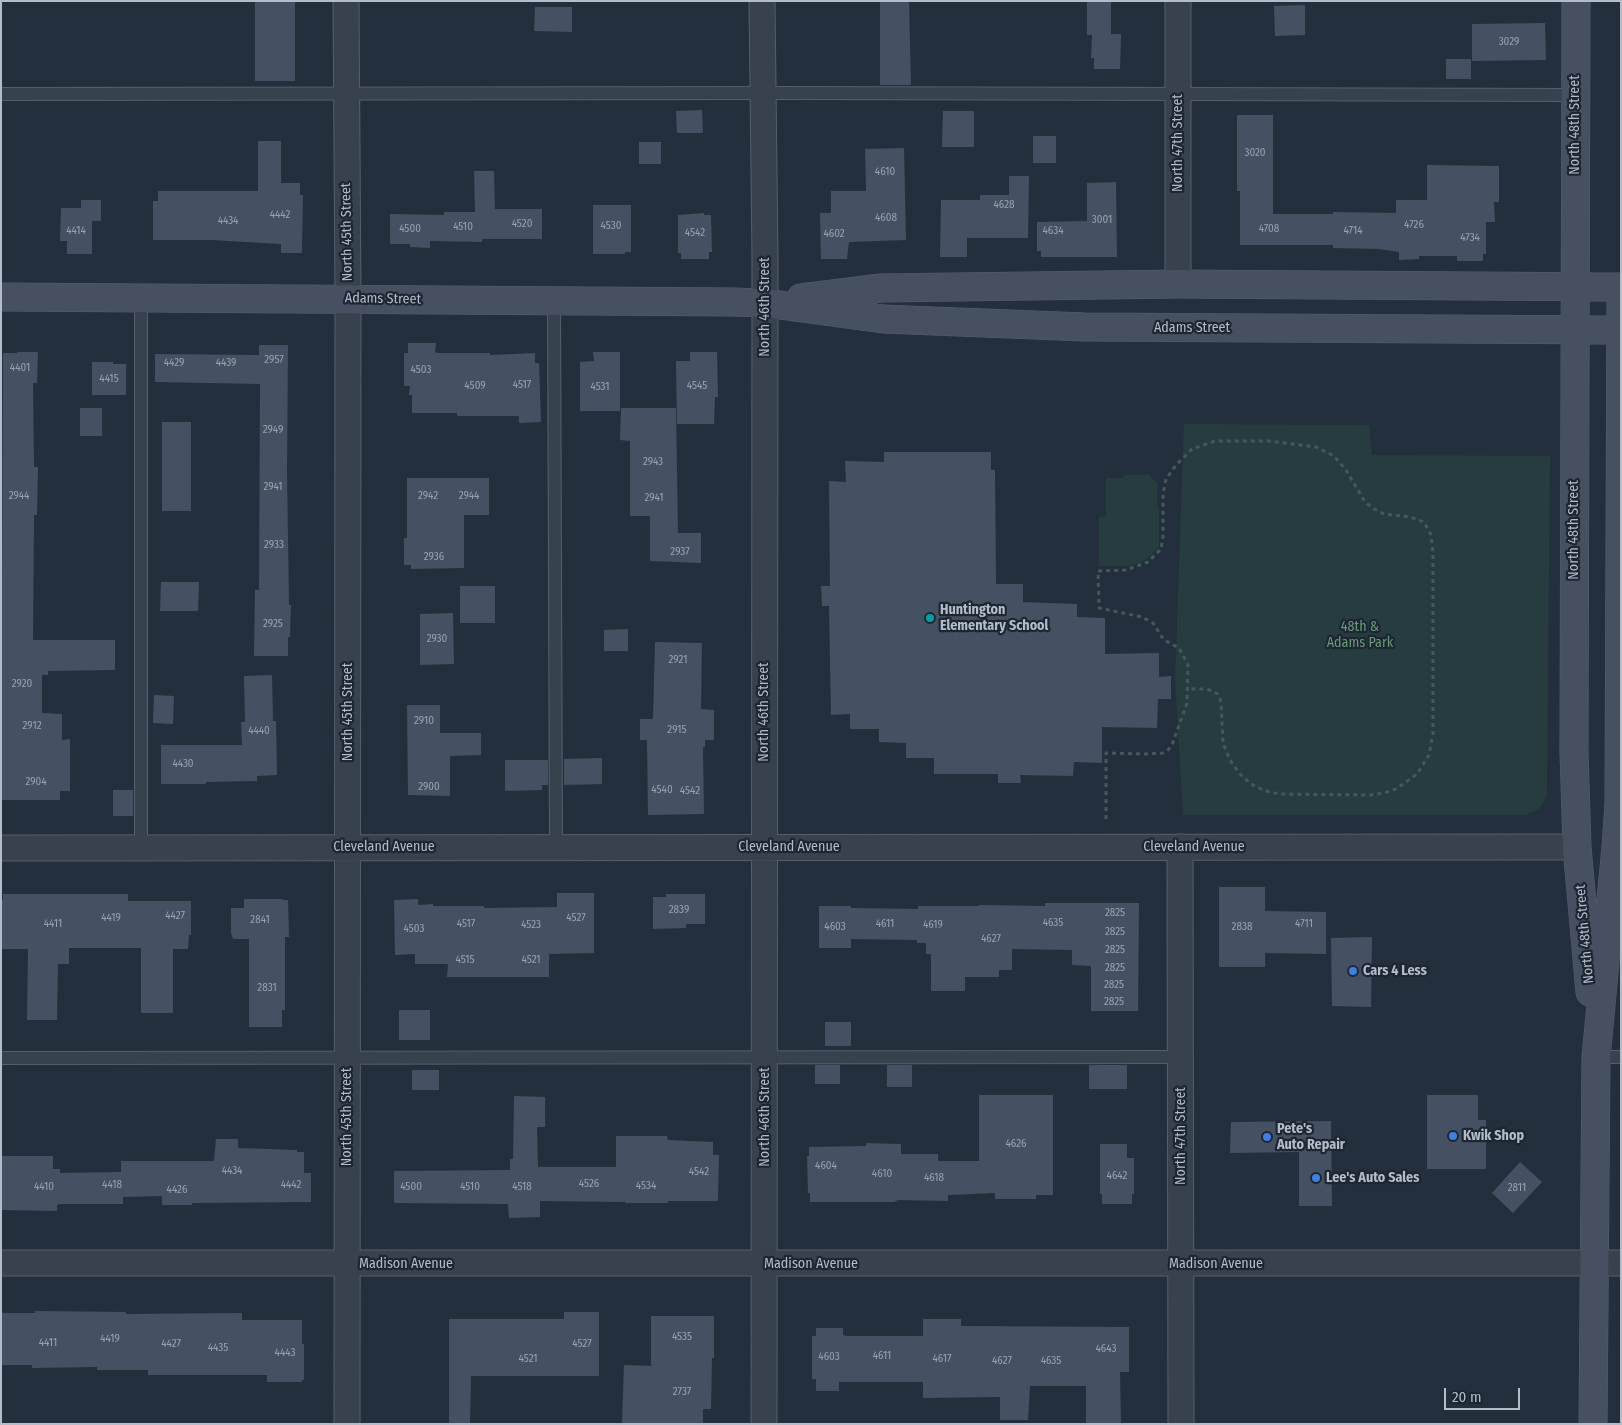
<!DOCTYPE html>
<html>
<head>
<meta charset="utf-8">
<style>
  body { margin:0 }
  #map { position:relative; width:1622px; height:1425px; overflow:hidden; background:#242f3e; font-family:"Fira Sans Condensed",sans-serif }
  canvas { display:block }
  .frame { position:absolute; inset:0; border:2px solid #b4bcc9; pointer-events:none }
  .scale { position:absolute; left:1444px; top:1388px; width:76px; height:22px; box-sizing:border-box; border:2px solid #b4bcc9; border-top:0; padding-left:6px; font-size:15px; line-height:18px; white-space:nowrap; color:#b4bcc9; -webkit-text-stroke:4px #1d2633; paint-order:stroke }
</style>
</head>
<body>
<div id="map">
<canvas width="1622" height="1425"></canvas>
<div class="frame"></div>
<div class="scale">20 m</div>
</div>
<script>
const ctx = document.querySelector('canvas').getContext('2d');
ctx.lineJoin = 'round';
function fill(path, color) {
  ctx.fillStyle = color;
  ctx.fill(path, 'evenodd');
}
function toPath(rows) {
  const path = new Path2D();
  for (const r of rows) {
    path.moveTo(r[0], r[1]);
    for (let i = 2; i < r.length; i += 2) path.lineTo(r[i], r[i + 1]);
  }
  return path;
}
function strokePath(path, color, width, dash) {
  ctx.strokeStyle = color;
  ctx.lineWidth = width;
  ctx.lineCap = dash ? 'butt' : 'round';
  ctx.setLineDash(dash || []);
  ctx.stroke(path);
}
function drawText(font, color, halo, rows, align = 'center') {
  ctx.font = font + ' "Fira Sans Condensed",sans-serif';
  ctx.lineWidth = 4.5;
  ctx.setLineDash([]);
  ctx.textBaseline = 'middle';
  ctx.strokeStyle = halo;
  ctx.fillStyle = color;
  for (const [text, x, y, turn = 0] of rows) {
    ctx.save();
    ctx.translate(x, y);
    ctx.rotate((+turn || 0) * Math.PI / 180);
    ctx.textAlign = isNaN(turn) ? turn : align;
    if (halo) ctx.strokeText(text, 0, 0);
    ctx.fillText(text, 0, 0);
    ctx.restore();
  }
}
fill(toPath([
  [1184,424,1369,425,1372,455,1550,456,1547,796,1539,809,1525,815,1183,815,1175,679],
  [1125,475,1149,475,1157,483,1157,506,1159,508,1159,546,1152,555,1140,563,1130,566,1099,566,1099,517,1106,516,1106,478,1123,478]
]), '#263c3f');
fill(toPath([
  [880,1,909,1,911,85,880,85],
  [1087,1,1111,1,1111,34,1121,34,1120,69,1094,69,1094,58,1091,58,1092,35,1087,35],
  [255,2,295,2,295,81,255,81],
  [1305,5,1305,35,1275,36,1274,6],
  [535,7,572,7,572,32,534,31],
  [1545,23,1546,60,1472,61,1472,24],
  [1446,59,1471,59,1471,79,1446,79],
  [702,110,703,133,677,133,676,111],
  [943,111,974,111,974,147,942,147],
  [1237,115,1273,115,1273,214,1333,214,1333,212,1396,213,1396,200,1427,200,1427,165,1499,166,1499,202,1494,202,1495,222,1486,222,1486,254,1483,254,1483,261,1457,261,1457,256,1419,256,1419,259,1399,260,1399,252,1379,249,1333,248,1333,245,1240,245,1240,191,1237,191],
  [1033,136,1056,136,1056,163,1033,163],
  [258,141,281,141,281,183,300,183,300,195,303,195,302,253,281,253,281,244,211,240,153,240,153,201,158,201,158,191,258,191],
  [639,142,661,142,661,164,639,164],
  [904,148,906,240,849,242,847,259,821,259,820,213,831,213,831,191,866,191,865,149],
  [474,171,494,171,495,209,542,209,542,239,482,239,482,242,430,241,430,248,410,247,410,244,390,244,390,214,444,215,444,212,475,212],
  [1009,176,1029,176,1028,238,967,238,967,257,940,257,941,200,980,200,980,195,1009,195],
  [1116,182,1117,257,1041,257,1041,251,1037,251,1037,222,1087,221,1087,183],
  [81,200,101,200,101,221,92,221,92,254,67,254,67,241,60,241,61,208,81,208],
  [593,205,631,205,631,252,625,252,625,254,593,254],
  [704,213,704,215,711,215,712,252,709,252,709,259,681,259,681,253,678,253,678,215],
  [408,343,436,343,435,352,438,353,490,353,490,355,535,353,535,363,539,363,541,422,519,423,519,416,457,416,457,413,412,413,412,395,409,395,410,386,404,386,404,353,408,353],
  [259,345,288,345,287,472,289,605,291,605,290,637,288,637,288,656,254,656,255,590,259,590,260,384,155,382,155,354,259,355],
  [17,352,38,352,37,383,33,383,34,467,38,467,37,515,34,515,33,640,115,640,115,670,48,671,48,675,42,675,42,713,62,714,62,740,70,739,70,791,60,791,60,800,1,800,3,353,17,353],
  [593,352,620,352,620,411,580,411,580,362,594,361],
  [690,352,717,352,718,397,715,397,714,424,677,424,676,361,690,361],
  [92,362,113,362,113,364,126,364,126,395,92,395],
  [80,408,102,408,102,436,80,436],
  [621,408,676,408,678,533,701,533,701,563,650,561,650,516,630,516,630,441,620,440],
  [162,422,191,422,191,511,162,511],
  [884,452,991,452,991,470,995,470,996,584,1023,584,1023,602,1077,604,1077,617,1105,618,1105,654,1159,653,1159,677,1171,676,1171,699,1158,699,1157,728,1102,727,1102,763,1074,762,1073,776,1020,775,1021,783,998,783,998,774,934,774,934,758,906,758,906,743,879,742,879,729,850,729,850,714,831,715,829,606,822,606,821,586,830,586,829,481,846,482,845,461,884,462],
  [407,478,489,478,489,515,464,515,464,568,411,569,411,565,404,565,404,538,407,538],
  [161,582,199,582,198,611,160,611],
  [460,586,495,586,495,623,460,623],
  [453,613,454,664,420,665,420,614],
  [628,629,628,651,604,651,604,630],
  [655,642,702,643,701,709,714,710,714,740,705,740,705,747,703,747,704,814,648,815,647,740,640,740,640,719,653,719],
  [272,675,273,721,276,721,277,775,257,776,257,781,206,782,206,784,161,784,161,745,242,745,241,722,245,722,244,676],
  [154,695,174,696,173,724,153,723],
  [407,705,440,705,440,733,481,733,481,755,450,756,450,796,408,795],
  [602,758,602,784,564,785,564,759],
  [505,760,548,760,548,785,542,785,542,790,505,791],
  [113,790,133,790,133,816,113,816],
  [1219,887,1265,887,1265,911,1326,912,1326,954,1265,953,1265,967,1219,967],
  [557,893,594,893,594,953,549,954,549,977,447,977,448,964,415,964,415,954,395,955,394,900,418,899,418,905,433,904,433,906,484,906,484,908,557,907],
  [3,894,128,894,128,901,191,901,191,935,189,935,188,949,173,949,173,1013,141,1013,141,948,69,948,69,964,58,964,57,1020,27,1020,28,949,1,949,1,900,3,900],
  [666,894,705,894,705,924,686,924,686,928,653,929,653,897,666,897],
  [244,899,282,899,282,900,288,900,289,937,285,937,285,1010,282,1010,282,1027,249,1027,249,939,233,939,231,933,231,908,244,908],
  [1045,903,1139,903,1138,1011,1091,1011,1091,966,1072,965,1072,950,1012,949,1012,970,999,970,999,977,965,977,965,991,931,991,931,954,926,954,926,943,917,943,917,940,851,939,851,948,819,948,819,906,851,906,851,908,918,909,918,906,979,906,979,905,1045,906],
  [1372,937,1371,1007,1332,1006,1331,938],
  [399,1010,430,1010,430,1040,399,1040],
  [825,1022,851,1022,851,1046,825,1046],
  [815,1065,840,1065,840,1084,815,1084],
  [887,1065,912,1065,912,1087,887,1087],
  [1089,1065,1127,1065,1127,1089,1089,1089],
  [412,1070,439,1070,439,1090,412,1090],
  [979,1095,1053,1095,1053,1195,1036,1195,1036,1199,995,1199,995,1193,950,1195,948,1195,948,1201,898,1200,894,1202,810,1202,810,1193,808,1193,807,1156,809,1156,809,1147,866,1146,866,1143,901,1144,901,1154,938,1154,938,1161,979,1161],
  [1427,1095,1478,1095,1478,1120,1486,1120,1486,1169,1427,1169],
  [514,1096,545,1097,545,1127,537,1127,538,1167,616,1167,616,1136,667,1136,668,1140,713,1142,713,1155,719,1155,718,1201,668,1201,668,1203,625,1203,625,1202,540,1201,540,1217,509,1218,508,1204,394,1203,394,1171,510,1170,510,1159,513,1159],
  [1331,1121,1332,1206,1299,1206,1299,1152,1230,1153,1231,1122],
  [216,1139,238,1139,238,1148,297,1150,297,1152,304,1152,304,1173,311,1173,311,1202,192,1203,192,1205,162,1205,162,1196,123,1197,123,1204,60,1204,57,1205,57,1211,1,1210,1,1156,53,1156,53,1169,60,1169,60,1173,121,1172,121,1161,214,1161],
  [1100,1144,1127,1144,1127,1158,1134,1158,1134,1194,1132,1194,1132,1204,1102,1204,1102,1194,1100,1194],
  [1520,1162,1542,1182,1513,1213,1492,1193],
  [35,1311,126,1312,126,1314,242,1313,242,1320,302,1320,302,1344,304,1344,304,1380,302,1380,302,1382,267,1382,267,1375,148,1375,148,1370,97,1370,97,1367,32,1368,32,1365,1,1365,1,1313,35,1313],
  [564,1312,599,1312,599,1376,471,1376,470,1424,449,1424,449,1319,564,1319],
  [651,1316,714,1316,714,1358,712,1358,711,1409,703,1409,703,1424,622,1424,624,1365,651,1366],
  [923,1319,961,1319,961,1326,1129,1327,1129,1372,1120,1372,1121,1424,1086,1424,1086,1386,1030,1386,1028,1420,1000,1420,1000,1397,923,1398,923,1382,839,1382,839,1391,816,1391,816,1379,812,1379,812,1336,816,1336,816,1328,843,1328,843,1335,847,1336,923,1336]
]), '#455162');
const service = toPath([
  [1,94,792,93,1575,95],
  [141,298,141,848],
  [554,301,556,848],
  [1596,1057,1621,1057],
  [1,1058,1180,1057]
]);
const minor = toPath([
  [346,1,348,299,347,1424],
  [762,1,765,259,764,1424],
  [1178,1,1178,284],
  [1180,847,1181,1424],
  [1,848,1577,847],
  [1,1263,1621,1263]
]);
const secondary = toPath([
  [1576,1,1574,752,1577,847,1590,992],
  [1,297,733,302,765,303,883,319,1085,327,1621,330],
  [801,298,881,288,1178,284,1621,287],
  [1593,1424,1596,1057,1616,847,1619,804,1621,294]
]);
strokePath(service, '#565f6c', 14);
strokePath(minor, '#565f6c', 27);
strokePath(secondary, '#565f6c', 29);
strokePath(toPath([
  [1106,819,1106,753,1145,754,1163,753,1168,750,1172,745,1187,703,1188,665,1179,648,1164,640,1153,623,1142,617,1099,608,1098,571,1126,570,1148,562,1161,549,1163,537,1163,494,1166,479,1177,464,1192,449,1215,441,1269,441,1316,447,1334,456,1346,470,1365,502,1374,509,1384,514,1410,517,1424,522,1431,535,1433,553,1433,734,1429,755,1417,774,1396,789,1384,793,1370,795,1279,794,1263,790,1251,784,1240,774,1230,760,1223,743,1221,702,1218,694,1207,689,1188,689]
]), '#44595c', 3, [4, 4]);
strokePath(service, '#38414e', 12);
strokePath(minor, '#38414e', 25);
strokePath(secondary, '#465061', 28);
for (const [x, y, r, color] of [
  [930,618,5,"#0f9aa8"],
  [1353,971,5,"#3f7fe0"],
  [1453,1136,5,"#3f7fe0"],
  [1267,1137,5,"#3f7fe0"],
  [1316,1178,5,"#3f7fe0"]
]) {
  const dot = new Path2D();
  dot.arc(x, y, r, 0, 2 * Math.PI);
  ctx.fillStyle = color;
  ctx.fill(dot);
  strokePath(dot, '#1d2633', 2);
}
drawText('11px', '#98a1af', null, [
  ["3029",1509,42],
  ["3020",1255,153],
  ["4610",885,172],
  ["4628",1004,205],
  ["4442",280,215],
  ["4608",886,218],
  ["3001",1102,220],
  ["4434",228,221],
  ["4520",522,224],
  ["4726",1414,225],
  ["4530",611,226],
  ["4510",463,227],
  ["4500",410,229],
  ["4708",1269,229],
  ["4414",76,231],
  ["4634",1053,231],
  ["4714",1353,231],
  ["4542",695,233],
  ["4602",834,234],
  ["4734",1470,238],
  ["2957",274,360],
  ["4429",174,363],
  ["4439",226,363],
  ["4401",20,368],
  ["4503",421,370],
  ["4415",109,379],
  ["4517",522,385],
  ["4509",475,386],
  ["4545",697,386],
  ["4531",600,387],
  ["2949",273,430],
  ["2943",653,462],
  ["2941",273,487],
  ["2944",19,496],
  ["2942",428,496],
  ["2944",469,496],
  ["2941",654,498],
  ["2933",274,545],
  ["2937",680,552],
  ["2936",434,557],
  ["2925",273,624],
  ["2930",437,639],
  ["2921",678,660],
  ["2920",22,684],
  ["2910",424,721],
  ["2912",32,726],
  ["2915",677,730],
  ["4440",259,731],
  ["4430",183,764],
  ["2904",36,782],
  ["2900",429,787],
  ["4540",662,790],
  ["4542",690,791],
  ["2839",679,910],
  ["2825",1115,913],
  ["4427",175,916],
  ["4419",111,918],
  ["4527",576,918],
  ["2841",260,920],
  ["4635",1053,923],
  ["4411",53,924],
  ["4517",466,924],
  ["4611",885,924],
  ["4711",1304,924],
  ["4523",531,925],
  ["4619",933,925],
  ["4603",835,927],
  ["2838",1242,927],
  ["4503",414,929],
  ["2825",1115,932],
  ["4627",991,939],
  ["2825",1115,950],
  ["4515",465,960],
  ["4521",531,960],
  ["2825",1115,968],
  ["2825",1114,985],
  ["2831",267,988],
  ["2825",1114,1002],
  ["4626",1016,1144],
  ["4604",826,1166],
  ["4434",232,1171],
  ["4542",699,1172],
  ["4610",882,1174],
  ["4642",1117,1176],
  ["4618",934,1178],
  ["4526",589,1184],
  ["4418",112,1185],
  ["4442",291,1185],
  ["4534",646,1186],
  ["4410",44,1187],
  ["4500",411,1187],
  ["4510",470,1187],
  ["4518",522,1187],
  ["2811",1517,1188],
  ["4426",177,1190],
  ["4535",682,1337],
  ["4419",110,1339],
  ["4411",48,1343],
  ["4427",171,1344],
  ["4527",582,1344],
  ["4435",218,1348],
  ["4643",1106,1349],
  ["4443",285,1353],
  ["4611",882,1356],
  ["4603",829,1357],
  ["4521",528,1359],
  ["4617",942,1359],
  ["4627",1002,1361],
  ["4635",1051,1361],
  ["2737",682,1392]
]);
drawText('14px', '#b4bcc9', '#1d2633', [
  ["North 48th Street",1575,125,-90],
  ["North 47th Street",1178,143,-90],
  ["North 45th Street",347,232,-91],
  ["Adams Street",383,299,1],
  ["North 46th Street",765,307,-90],
  ["Adams Street",1192,328],
  ["North 48th Street",1574,530,-90],
  ["North 45th Street",348,712,-90],
  ["North 46th Street",764,712,-90],
  ["Cleveland Avenue",384,847],
  ["Cleveland Avenue",789,847],
  ["Cleveland Avenue",1194,847],
  ["North 48th Street",1585,934,-95],
  ["North 45th Street",347,1117,-90],
  ["North 46th Street",765,1117,-90],
  ["North 47th Street",1181,1136,-90],
  ["Madison Avenue",406,1264],
  ["Madison Avenue",811,1264],
  ["Madison Avenue",1216,1264]
]);
drawText('bold 14px', '#b4bcc9', '#1d2633', [
  ["Huntington",940,610],
  ["Elementary School",940,626],
  ["Cars 4 Less",1363,971],
  ["Pete's",1277,1129],
  ["Auto Repair",1277,1145],
  ["Kwik Shop",1463,1136],
  ["Lee's Auto Sales",1326,1178]
], 'left');
drawText('14px', '#6b9a76', '#1d2633', [
  ["48th &",1360,627],
  ["Adams Park",1360,643]
]);
</script>
</body>
</html>
